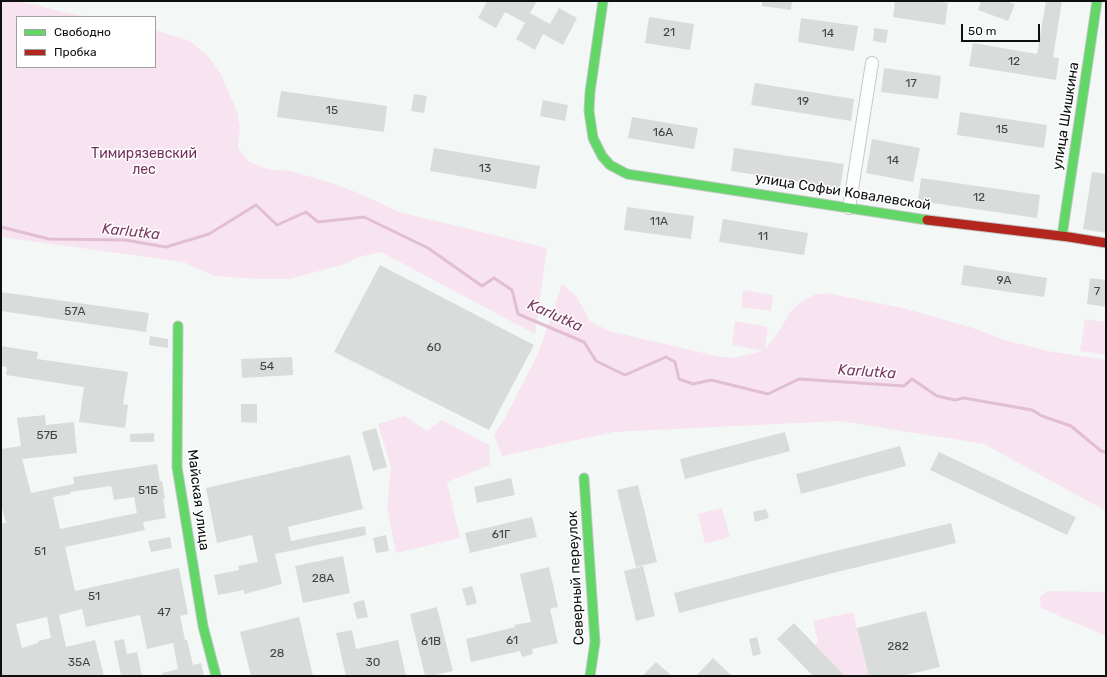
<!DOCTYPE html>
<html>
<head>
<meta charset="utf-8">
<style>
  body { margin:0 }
  #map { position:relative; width:1107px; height:677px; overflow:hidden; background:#f3f8f6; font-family:Rubik,sans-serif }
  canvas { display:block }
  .frame { position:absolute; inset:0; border:2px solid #0d100f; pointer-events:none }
  .legend { position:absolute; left:16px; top:16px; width:140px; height:52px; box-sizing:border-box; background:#fff; border:1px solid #9e9f9f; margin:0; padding:5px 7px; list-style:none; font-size:12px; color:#0d100f }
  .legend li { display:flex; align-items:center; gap:8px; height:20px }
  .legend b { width:20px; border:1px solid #9e9f9f }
  .scale { position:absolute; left:961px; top:24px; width:79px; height:18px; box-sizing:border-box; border:2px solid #0d100f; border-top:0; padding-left:5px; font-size:12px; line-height:14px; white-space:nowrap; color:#0d100f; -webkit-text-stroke:3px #fff; paint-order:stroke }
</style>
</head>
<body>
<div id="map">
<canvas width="1107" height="677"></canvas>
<div class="frame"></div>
<ul class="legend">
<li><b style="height:5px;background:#63d668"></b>Свободно</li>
<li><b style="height:5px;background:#b3261e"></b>Пробка</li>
</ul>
<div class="scale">50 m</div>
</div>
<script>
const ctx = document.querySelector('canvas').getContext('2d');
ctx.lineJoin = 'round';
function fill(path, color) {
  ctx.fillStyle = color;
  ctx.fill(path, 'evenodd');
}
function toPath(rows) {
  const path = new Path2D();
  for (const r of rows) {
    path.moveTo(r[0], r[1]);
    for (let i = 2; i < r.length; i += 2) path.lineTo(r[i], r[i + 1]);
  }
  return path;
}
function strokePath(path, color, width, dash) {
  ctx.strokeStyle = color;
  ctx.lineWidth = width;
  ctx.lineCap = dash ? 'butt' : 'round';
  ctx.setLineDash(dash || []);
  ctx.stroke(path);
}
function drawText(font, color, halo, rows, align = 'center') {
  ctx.font = font + ' Rubik,sans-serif';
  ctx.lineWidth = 3;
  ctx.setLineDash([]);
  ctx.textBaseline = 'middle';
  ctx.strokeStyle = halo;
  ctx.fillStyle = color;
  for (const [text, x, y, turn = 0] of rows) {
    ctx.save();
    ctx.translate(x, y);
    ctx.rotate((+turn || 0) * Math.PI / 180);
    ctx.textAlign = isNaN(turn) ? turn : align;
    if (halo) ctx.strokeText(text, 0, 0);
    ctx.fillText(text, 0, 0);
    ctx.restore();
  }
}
fill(toPath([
  [1,1,14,1,37,5,63,12,88,17,17,17,17,67,155,67,155,30,190,41,208,56,221,74,238,114,240,128,238,148,249,162,267,169,291,171,335,184,361,194,399,212,547,248,535,334,381,252,359,257,345,264,290,279,258,279,214,276,183,262,1,237],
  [562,284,577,297,590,321,609,331,716,356,733,358,763,351,732,345,735,321,768,327,765,350,781,328,790,312,801,302,814,295,826,293,903,308,970,327,1008,341,1048,351,1106,360,1106,511,984,444,840,421,614,432,502,456,494,435,506,416,538,354],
  [743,290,773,295,771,311,741,307],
  [1085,319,1106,322,1106,355,1080,351],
  [405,416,427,431,442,420,489,445,490,465,447,482,460,538,396,553,387,507,391,467,378,424],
  [722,508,730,537,705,544,698,514],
  [1047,591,1106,592,1106,636,1041,608,1040,602,1040,597],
  [853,612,869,676,845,676,815,645,818,641,813,621]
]), '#f8e4f0');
strokePath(toPath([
  [1,227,49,239,125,240,166,247,209,234,256,205,277,225,306,212,318,222,364,217,428,248,482,286,494,278,512,290,518,314,584,342,596,361,625,375,666,357,675,362,679,379,693,384,711,380,768,394,799,379,904,386,912,379,937,396,955,400,964,398,1032,410,1042,416,1071,426,1101,451,1106,452]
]), '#e2bed2', 3);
fill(toPath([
  [487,1,537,1,530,13,550,24,559,8,577,18,563,45,543,34,535,50,516,39,525,23,505,12,496,28,478,18],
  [762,1,792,1,791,10,762,6],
  [895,1,933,1,948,3,945,25,893,17],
  [981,1,1006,1,1015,4,1008,21,978,10],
  [1046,1,1062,1,1053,57,1059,58,1056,80,969,66,973,43,1037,54],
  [649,17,694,24,690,50,645,43],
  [801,18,858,26,854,51,798,42],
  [874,28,888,30,886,43,873,41],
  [884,68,941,76,938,99,881,92],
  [755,83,854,99,851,121,751,105],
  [281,91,387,106,384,132,277,117],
  [414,94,427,96,424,113,411,111],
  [543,100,568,105,565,121,540,116],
  [960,112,1047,125,1044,148,957,135],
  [632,117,698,128,694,149,628,138],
  [872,139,920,148,913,182,866,173],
  [434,148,540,166,536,189,430,171],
  [734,148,844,164,840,188,731,171],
  [1092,172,1106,174,1106,233,1083,229],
  [921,178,1040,195,1037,218,918,201],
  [627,207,694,216,691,239,624,230],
  [723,219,808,233,804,255,719,242],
  [380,265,534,345,489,430,334,352],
  [964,265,1047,278,1044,297,961,285],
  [1090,278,1106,280,1106,307,1087,304],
  [1,292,149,313,146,332,1,311],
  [150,336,168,339,168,348,149,345],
  [1,346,38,352,37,359,128,372,123,404,128,405,125,428,79,422,84,387,6,375,7,367,1,366],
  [292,357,293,375,242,378,241,359],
  [241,404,257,404,257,423,241,422],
  [45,415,46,425,74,422,77,453,22,459,31,493,74,484,73,477,157,464,160,481,162,481,165,499,163,499,166,518,143,522,145,530,65,547,75,591,179,568,188,614,180,616,185,640,187,640,193,665,201,663,204,676,162,676,162,673,178,669,173,643,147,649,140,615,86,627,82,609,59,615,66,647,95,640,104,676,1,676,1,523,6,523,1,504,1,449,21,446,17,418],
  [111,486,114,500,134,497,137,513,60,529,53,497,71,494,70,492],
  [47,617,51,638,38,641,38,643,22,648,16,624],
  [376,428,387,467,373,471,362,432],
  [785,432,790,451,685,479,680,459],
  [154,433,154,442,130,442,130,434],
  [900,446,906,466,801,494,796,474],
  [939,452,1076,517,1067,535,930,470],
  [350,455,363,509,288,527,291,541,365,526,366,535,275,554,282,584,244,594,244,590,218,595,214,575,239,570,238,566,258,562,252,535,217,543,206,488],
  [511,478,515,495,477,503,474,487],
  [638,485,657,562,636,567,617,490],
  [766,509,769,518,755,522,753,512],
  [532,517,537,537,470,553,465,533],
  [951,523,956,543,829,574,679,613,674,593,819,555],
  [386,535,389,551,376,553,373,538],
  [170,537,172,548,151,552,148,541],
  [343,556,350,593,303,603,295,566],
  [643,566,655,616,636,621,624,571],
  [549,567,558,607,550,609,558,643,532,649,533,654,522,657,520,651,471,662,466,639,515,627,514,625,531,622,520,574],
  [472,586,477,603,467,606,462,589],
  [364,600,368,617,357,619,353,603],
  [437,607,453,671,431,676,425,676,410,614],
  [926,611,940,667,902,676,869,676,857,628],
  [299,617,313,676,251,676,240,632],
  [794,623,815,645,845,676,813,676,777,639],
  [352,630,356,649,398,640,406,676,346,676,336,633],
  [757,637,761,654,753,656,749,639],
  [124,639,127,654,137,652,142,676,121,676,114,641],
  [713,658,732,676,696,676],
  [656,662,672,676,642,676]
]), '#d9dcda');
const street = toPath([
  [849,208,872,63]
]);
const fast = toPath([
  [603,1,590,92,589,111,593,138,602,156,610,165,627,174,927,220],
  [1062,236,1097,1],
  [178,326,177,467,203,626,216,676],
  [584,478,595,642,590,676]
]);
const jam = toPath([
  [927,220,1069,237,1106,243]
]);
strokePath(street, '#c4c8c7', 14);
strokePath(fast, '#c4c8c7', 11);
strokePath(jam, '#c4c8c7', 11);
strokePath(street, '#fdfefe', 12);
strokePath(fast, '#63d668', 9);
strokePath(jam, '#b3261e', 9);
drawText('12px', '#404342', null, [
  ["21",669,33],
  ["14",828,34],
  ["12",1014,62],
  ["17",911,84],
  ["19",803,102],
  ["15",332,111],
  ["15",1002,130],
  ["16А",663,133],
  ["14",893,161],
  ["13",485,169],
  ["12",979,198],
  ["11А",659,222],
  ["11",763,237],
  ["9А",1004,281],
  ["7",1097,292],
  ["57А",75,312],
  ["60",434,348],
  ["54",267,367],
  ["57Б",47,436],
  ["51Б",148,491],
  ["61Г",501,535],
  ["51",40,552],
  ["28А",323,579],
  ["51",94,597],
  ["47",164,613],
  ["61",512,641],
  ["61В",431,642],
  ["282",898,647],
  ["28",277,654],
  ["35А",79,663],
  ["30",373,663]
]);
drawText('14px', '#0d100f', '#fff', [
  ["улица Шишкина",1066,116,-81],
  ["улица Софьи Ковалевской",843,192,9],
  ["Майская улица",198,500,83],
  ["Северный переулок",576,578,-93]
]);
drawText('14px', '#73325b', '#fff', [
  ["Тимирязевский",144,154],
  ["лес",144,170]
]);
drawText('italic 15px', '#7c3b63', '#fff', [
  ["Karlutka",131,232,6],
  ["Karlutka",555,316,24],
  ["Karlutka",867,372,4]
]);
</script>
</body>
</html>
